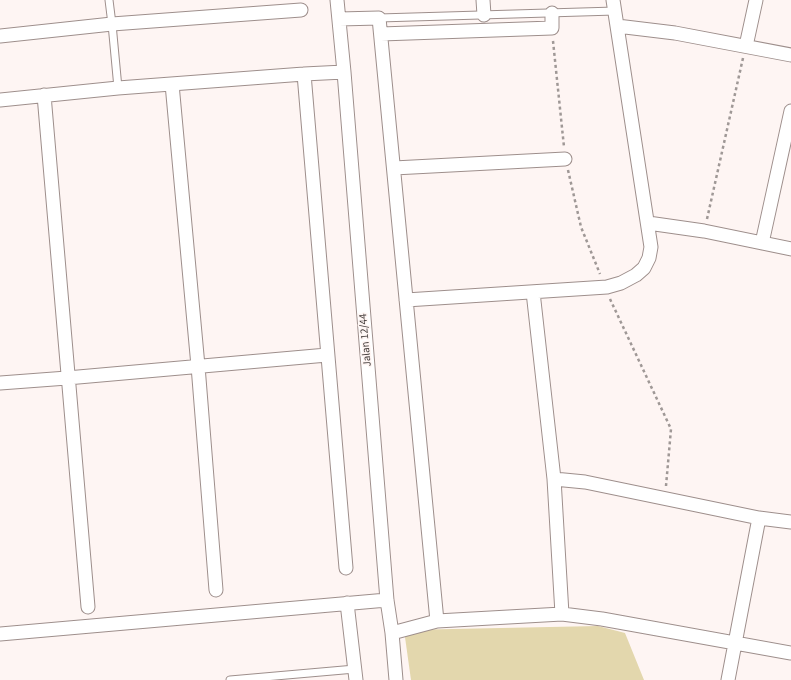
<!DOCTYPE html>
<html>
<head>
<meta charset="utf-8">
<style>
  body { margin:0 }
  canvas { display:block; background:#fef5f3 }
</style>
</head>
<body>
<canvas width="791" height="680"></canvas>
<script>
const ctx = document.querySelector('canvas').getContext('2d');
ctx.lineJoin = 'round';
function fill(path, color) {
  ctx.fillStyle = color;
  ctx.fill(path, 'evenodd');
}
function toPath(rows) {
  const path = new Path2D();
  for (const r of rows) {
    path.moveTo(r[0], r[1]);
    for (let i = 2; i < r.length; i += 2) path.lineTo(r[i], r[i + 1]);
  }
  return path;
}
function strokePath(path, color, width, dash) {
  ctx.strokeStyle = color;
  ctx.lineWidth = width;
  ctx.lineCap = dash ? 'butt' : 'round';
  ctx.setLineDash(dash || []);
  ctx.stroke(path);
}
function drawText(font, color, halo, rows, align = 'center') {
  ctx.font = font + ' "Source Sans 3",sans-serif';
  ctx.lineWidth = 3;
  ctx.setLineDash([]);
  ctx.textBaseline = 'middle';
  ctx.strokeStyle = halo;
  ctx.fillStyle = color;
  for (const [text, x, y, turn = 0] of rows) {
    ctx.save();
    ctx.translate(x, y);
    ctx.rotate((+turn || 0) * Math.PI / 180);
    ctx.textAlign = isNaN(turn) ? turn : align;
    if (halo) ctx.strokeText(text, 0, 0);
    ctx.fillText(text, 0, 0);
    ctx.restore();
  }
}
fill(toPath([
  [598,626,625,633,644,680,411,680,404,630]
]), '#e3d7ad');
const lane = toPath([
  [109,0,112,24,118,88],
  [379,18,615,11],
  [230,680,355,669]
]);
const street = toPath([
  [337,0,344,72,387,600,392,633,396,680],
  [483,0,484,15],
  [339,19,379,18,437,621],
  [617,26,675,33,791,55],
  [381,34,552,28,552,13],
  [0,36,112,24,301,10],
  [746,46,756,0],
  [304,74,346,568],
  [172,84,198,366,216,590],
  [44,95,88,607],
  [0,100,118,88,304,74,344,72],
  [394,168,565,159],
  [648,223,704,231,791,249],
  [762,243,791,111],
  [533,292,554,479,562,614],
  [406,300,607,287,621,283,636,275,644,268,649,258,651,247,613,0],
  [0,383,67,378,327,355],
  [554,479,585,482,759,518,791,522],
  [347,603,356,680],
  [392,633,437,621,562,614,602,619,791,653],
  [0,634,387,600],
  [728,680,759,518]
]);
strokePath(lane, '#9e8f8c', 9);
strokePath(street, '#9e8f8c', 15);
strokePath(toPath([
  [553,41,564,147],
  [568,170,581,227,600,274],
  [707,219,743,58],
  [610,299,671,429,666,486]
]), '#9f9896', 2.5, [3, 3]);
strokePath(lane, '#fff', 7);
strokePath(street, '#fff', 13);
drawText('11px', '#3f3937', '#fef5f3', [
  ["Jalan 12/44",366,340,-95]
]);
</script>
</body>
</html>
